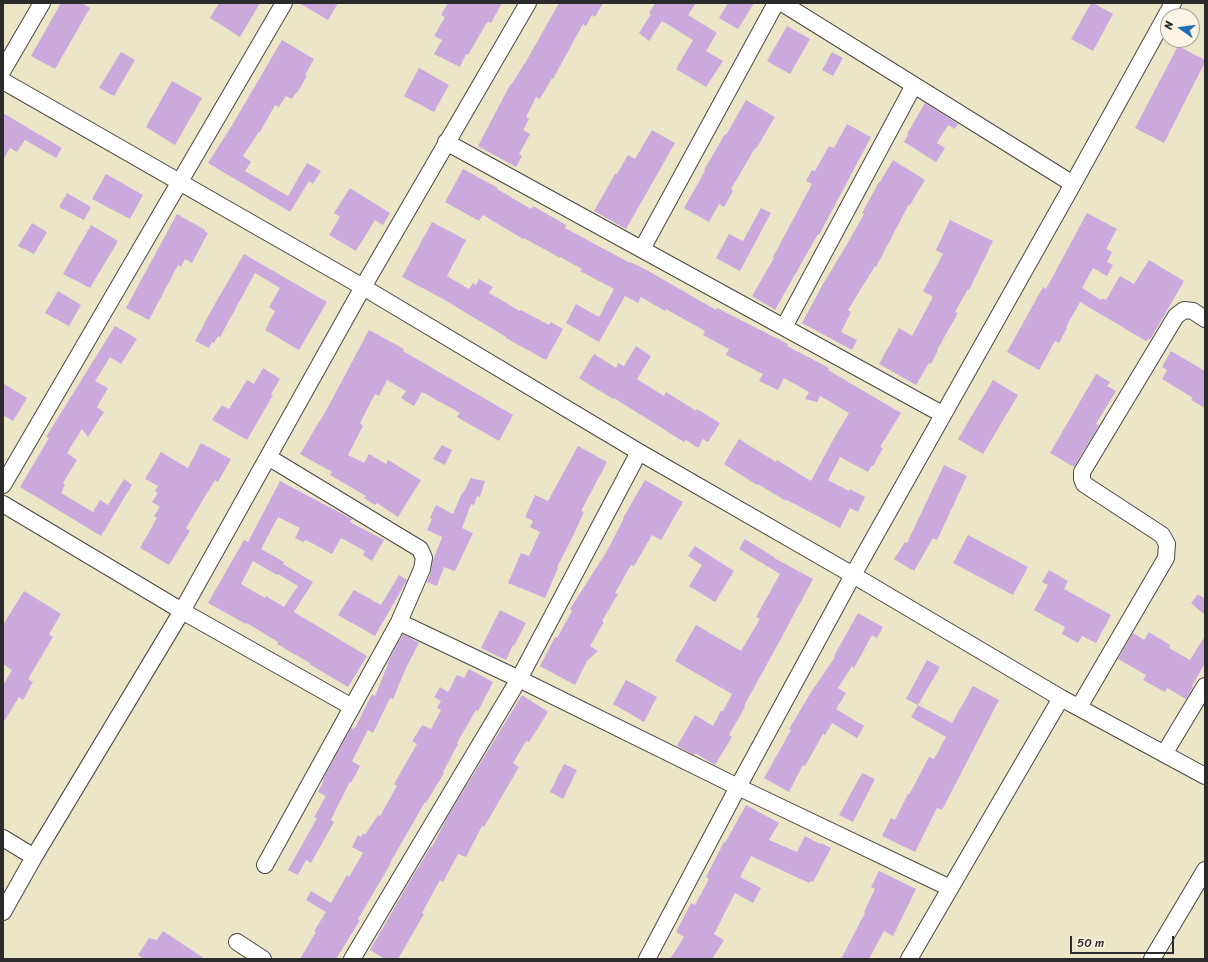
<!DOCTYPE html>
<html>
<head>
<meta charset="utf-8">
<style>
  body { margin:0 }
  #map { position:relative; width:1208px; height:962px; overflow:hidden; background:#ece6c8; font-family:Sriracha,sans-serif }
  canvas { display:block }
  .frame { position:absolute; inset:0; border:4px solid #2b2b2b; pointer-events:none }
  .north { position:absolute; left:1160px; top:8px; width:40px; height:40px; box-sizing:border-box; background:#fcf5e5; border:1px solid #a8a49b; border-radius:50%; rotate:284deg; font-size:11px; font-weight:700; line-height:16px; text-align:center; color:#2b2b2b }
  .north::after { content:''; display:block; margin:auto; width:14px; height:18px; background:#1f6fb2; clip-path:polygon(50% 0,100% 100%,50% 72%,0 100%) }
  .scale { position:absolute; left:1070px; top:936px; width:104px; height:18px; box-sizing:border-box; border:2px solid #2b2b2b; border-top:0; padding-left:5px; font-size:12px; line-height:14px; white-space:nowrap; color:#2b2b2b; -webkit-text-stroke:3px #fcf5e5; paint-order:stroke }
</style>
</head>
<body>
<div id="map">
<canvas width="1208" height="962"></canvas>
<div class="frame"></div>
<div class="north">N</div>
<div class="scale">50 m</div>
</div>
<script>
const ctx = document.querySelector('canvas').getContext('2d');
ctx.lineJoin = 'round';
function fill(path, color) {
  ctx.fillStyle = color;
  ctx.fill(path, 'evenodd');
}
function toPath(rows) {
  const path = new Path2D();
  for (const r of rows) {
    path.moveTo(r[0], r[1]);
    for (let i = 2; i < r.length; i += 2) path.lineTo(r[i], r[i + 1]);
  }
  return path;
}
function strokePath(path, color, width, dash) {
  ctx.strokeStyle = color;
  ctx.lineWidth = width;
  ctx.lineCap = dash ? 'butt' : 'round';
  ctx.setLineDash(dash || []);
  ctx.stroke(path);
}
fill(toPath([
  [61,3,82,3,90,8,55,69,31,56],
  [219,3,260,3,240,37,210,18],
  [299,3,338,3,328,20],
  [448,3,502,3,491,23,488,22,486,24,468,55,466,54,460,67,434,54,442,40,434,36,445,17,441,15],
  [559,3,603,3,595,17,592,15,586,26,583,24,553,79,552,78,540,99,536,97,526,117,529,119,523,130,530,134,519,154,522,156,516,167,478,146,510,85,511,85,528,58],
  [655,3,696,3,688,15,717,33,706,51,723,61,706,87,676,69,693,40,662,21,649,41,639,33,651,14,649,13],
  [728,3,754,3,738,29,719,18],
  [1091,3,1093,3,1113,14,1093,51,1071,39],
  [787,26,810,39,790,74,767,61],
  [282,40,314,59,305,75,307,76,297,93,296,93,292,99,286,96,279,107,275,105,260,132,259,132,243,156,251,162,245,171,288,196,307,163,321,171,313,184,309,181,290,212,208,163,231,127],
  [1178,46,1205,60,1205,62,1164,143,1135,128],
  [121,52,135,60,114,96,99,88],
  [832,52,843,58,833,76,822,70],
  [419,68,449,85,434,112,404,96],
  [172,81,202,98,175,145,146,127],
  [746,100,775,117,756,149,755,148,731,189,733,191,724,207,719,204,709,222,684,208,705,171,704,170,725,134,726,135],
  [925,103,958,124,955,129,948,125,937,143,945,148,936,162,904,142,908,135,907,134],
  [3,113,62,148,56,158,25,140,17,152,10,148,3,160],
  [847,124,871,137,819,235,818,234,775,310,752,296,774,258,773,257,812,184,806,181,812,170,815,171,829,146,834,148],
  [652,130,675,143,626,229,594,211,615,174,617,174,628,155,635,159],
  [893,160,925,180,910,205,909,204,876,267,875,266,848,310,851,312,841,332,857,340,852,350,802,323,823,284,846,246,864,214,862,213,879,182,880,182],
  [463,169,498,188,497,189,531,209,533,206,566,225,565,228,630,263,630,262,645,269,716,310,717,308,788,344,787,346,829,368,828,370,901,413,880,447,883,448,873,466,872,465,868,472,840,457,828,480,849,491,850,489,865,497,858,512,850,508,840,528,787,500,786,501,758,484,757,485,724,464,739,439,776,462,777,460,811,481,833,440,849,413,820,396,817,402,805,399,809,392,784,378,778,390,759,381,763,374,726,355,729,349,703,335,705,331,666,309,665,311,641,297,638,303,625,296,599,342,566,323,576,304,599,317,614,289,580,271,582,269,560,257,560,258,524,238,523,239,483,215,479,221,445,202],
  [106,174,143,195,130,219,92,199],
  [350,188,390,213,383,225,375,220,356,251,329,235,340,217,334,213],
  [67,193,91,207,84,220,59,207],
  [761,208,771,213,740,271,716,258,729,234,743,241],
  [1087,213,1117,229,1106,249,1112,252,1107,262,1113,265,1107,276,1093,268,1082,288,1101,300,1102,298,1106,300,1120,276,1134,284,1149,260,1184,281,1151,338,1146,341,1080,302,1066,327,1067,328,1059,343,1055,341,1039,370,1007,352,1043,287,1046,289],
  [177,214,205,230,205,232,208,233,192,263,185,259,181,267,178,265,149,320,126,308],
  [950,220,993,241,969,290,968,289,955,312,958,313,937,350,938,350,931,364,929,363,916,385,879,364,899,328,912,336,933,297,923,291,943,254,936,250],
  [432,222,466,240,447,276,469,289,473,283,476,285,479,279,493,287,489,293,520,311,521,310,549,325,551,322,563,329,546,360,506,338,506,337,443,299,402,277],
  [32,223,47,232,34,254,18,246],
  [91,225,118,241,90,288,63,274],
  [244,254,327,302,299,350,265,330,275,311,269,307,280,288,255,273,220,337,218,336,214,343,212,342,209,348,195,341,212,309],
  [58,291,81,305,69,326,45,313],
  [115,326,137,339,121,364,110,357,95,381,108,388,97,407,104,412,88,437,82,429,67,453,77,460,63,483,65,485,61,493,93,512,100,500,108,505,124,479,132,485,101,536,20,487,49,438,46,437],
  [369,330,404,349,403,351,513,415,499,441,457,417,460,413,422,392,414,406,401,398,406,391,387,380,379,396,375,394,360,423,363,426,348,455,364,463,369,454,386,464,388,460,421,480,398,517,377,503,375,505,364,498,366,496,330,475,332,472,300,454,328,407],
  [636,346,651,356,637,379,664,396,666,392,696,411,697,409,720,423,708,442,703,439,698,448,686,440,684,442,614,398,613,399,579,378,594,354,616,368,618,363,624,366],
  [1171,351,1205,371,1205,408,1191,400,1193,398,1162,379,1167,370,1162,367],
  [263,368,280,379,271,394,273,395,247,440,212,420,222,405,229,409,247,380,254,384],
  [1096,374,1110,382,1107,386,1116,391,1096,424,1099,425,1074,467,1050,453],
  [993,380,1018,395,983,454,958,439],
  [3,383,27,398,13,421,3,415],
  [201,443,231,459,218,482,215,480,186,528,190,531,169,565,140,548,157,518,154,516,160,507,152,502,158,493,155,491,158,486,145,479,161,452,188,468],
  [442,445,452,450,445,465,433,459],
  [578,446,607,462,581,511,584,512,572,538,557,567,558,568,545,598,508,583,521,553,529,556,540,532,530,527,533,521,525,517,535,495,548,501],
  [944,465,967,476,937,540,933,538,914,571,894,559,905,542,907,543],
  [471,478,485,481,480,497,477,496,474,505,471,504,462,528,473,533,456,569,454,571,444,567,437,586,427,582,431,571,433,560,442,537,427,530,432,519,430,518,436,505,453,514,462,493,463,493],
  [645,480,683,502,661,540,652,535,634,566,631,565,615,593,618,594,602,621,604,622,590,646,598,651,587,661,575,685,540,666,555,637,557,638,572,611,570,609,607,551,624,518,623,518],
  [280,481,352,519,350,522,384,540,372,561,363,555,365,551,341,538,332,554,306,540,303,542,295,538,300,528,278,517,261,549,284,562,283,564,313,582,294,612,367,656,348,687,309,664,310,663,277,644,278,642,247,623,246,624,208,603,244,540,248,542],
  [253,561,277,575,278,574,298,586,284,607,266,596,265,598,241,584],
  [968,535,1028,567,1013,595,953,563],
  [745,539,774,557,774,558,813,579,778,644,744,706,745,707,729,735,732,737,715,765,695,753,694,755,677,746,695,715,713,726,721,711,723,711,732,694,675,661,696,625,741,651,760,619,756,617,780,574,739,549],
  [695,546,734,571,715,602,689,586,702,565,688,556],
  [1049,570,1068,581,1064,589,1111,615,1096,643,1082,636,1078,643,1062,634,1065,627,1034,610,1048,585,1042,582],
  [399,575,407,580,375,636,338,615,354,590,381,605],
  [24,591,61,614,49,634,53,637,28,679,33,682,23,700,19,697,3,723,3,685,12,670,3,664,3,625],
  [1198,594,1205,599,1205,615,1191,603],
  [500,610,526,623,514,646,513,645,506,660,481,648],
  [858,613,883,627,877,638,872,635,854,668,852,666,838,688,846,693,836,709,864,726,857,738,832,723,825,735,823,734,805,766,803,765,789,792,764,778,791,730,789,729,810,694,835,657,834,656],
  [1149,632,1170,645,1169,648,1190,660,1205,636,1205,663,1192,686,1193,687,1186,699,1167,688,1165,692,1143,680,1146,675,1118,659,1133,633,1144,640],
  [403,634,419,643,406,668,393,699,390,698,373,733,368,730,352,761,360,766,351,783,350,782,339,803,331,820,334,822,311,863,306,860,298,875,288,870,317,818,314,817,326,796,318,792,324,780,323,779,351,728,353,729,354,727,355,728,372,694,375,696,388,664,387,664],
  [927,660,940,667,918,705,906,699],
  [469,669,493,682,478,711,476,710,457,743,458,744,443,772,444,773,426,803,425,802,390,863,391,863,358,919,360,920,336,959,300,959,316,932,314,931,326,912,306,900,311,891,331,903,347,875,349,877,363,853,352,847,358,835,361,837,363,833,365,835,378,815,380,816,397,786,394,784,417,744,412,741,418,732,422,725,431,729,441,710,437,708,441,701,434,697,440,687,448,692,457,675,464,678],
  [626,680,657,697,644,722,613,704],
  [973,686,999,700,942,810,937,808,915,852,882,836,891,818,895,820,908,794,909,795,929,757,934,759,946,737,911,717,918,705,952,723],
  [522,695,548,712,529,742,526,741,513,763,519,767,484,827,482,826,466,857,458,854,443,882,440,880,422,913,424,914,398,959,385,959,370,950,410,881,417,869,417,870,431,846,432,847,448,816],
  [564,764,577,770,563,799,550,792],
  [862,773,875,779,853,822,839,815],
  [746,805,779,823,769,840,797,852,805,836,820,844,821,843,831,848,813,882,811,881,809,883,751,856,740,877,761,888,753,903,735,893,714,934,724,940,712,959,670,959,684,937,676,932,691,903,695,905,709,879,706,877,724,842,725,843],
  [879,871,916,889,893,936,884,931,869,959,841,959,865,913,864,912,875,889,871,887],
  [163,931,205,959,144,959,138,955,149,938,157,940]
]), '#cba9dd');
const minor = toPath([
  [782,3,1073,184],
  [3,70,42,3],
  [3,81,363,287,639,452,853,575,1061,698,1205,776],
  [446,142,942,414],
  [642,249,776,3],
  [784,327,914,85],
  [3,485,284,3],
  [3,504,182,611,352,707],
  [399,622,519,679,738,787,950,888],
  [1079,707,1166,558,1167,544,1162,535,1084,484,1082,479,1082,472,1176,316,1184,310,1193,311,1205,319],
  [1164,754,1205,686],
  [3,838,34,857],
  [265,865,399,622,422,569,424,558,420,549,268,457],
  [3,912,34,857,182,611,363,287,528,3],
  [237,942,263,959],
  [352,959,519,679,639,452],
  [647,959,738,787,853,575,1073,184,1173,3],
  [909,959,1061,698],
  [1152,959,1205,870]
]);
strokePath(minor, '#484743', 18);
strokePath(minor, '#fff', 16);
</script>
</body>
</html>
